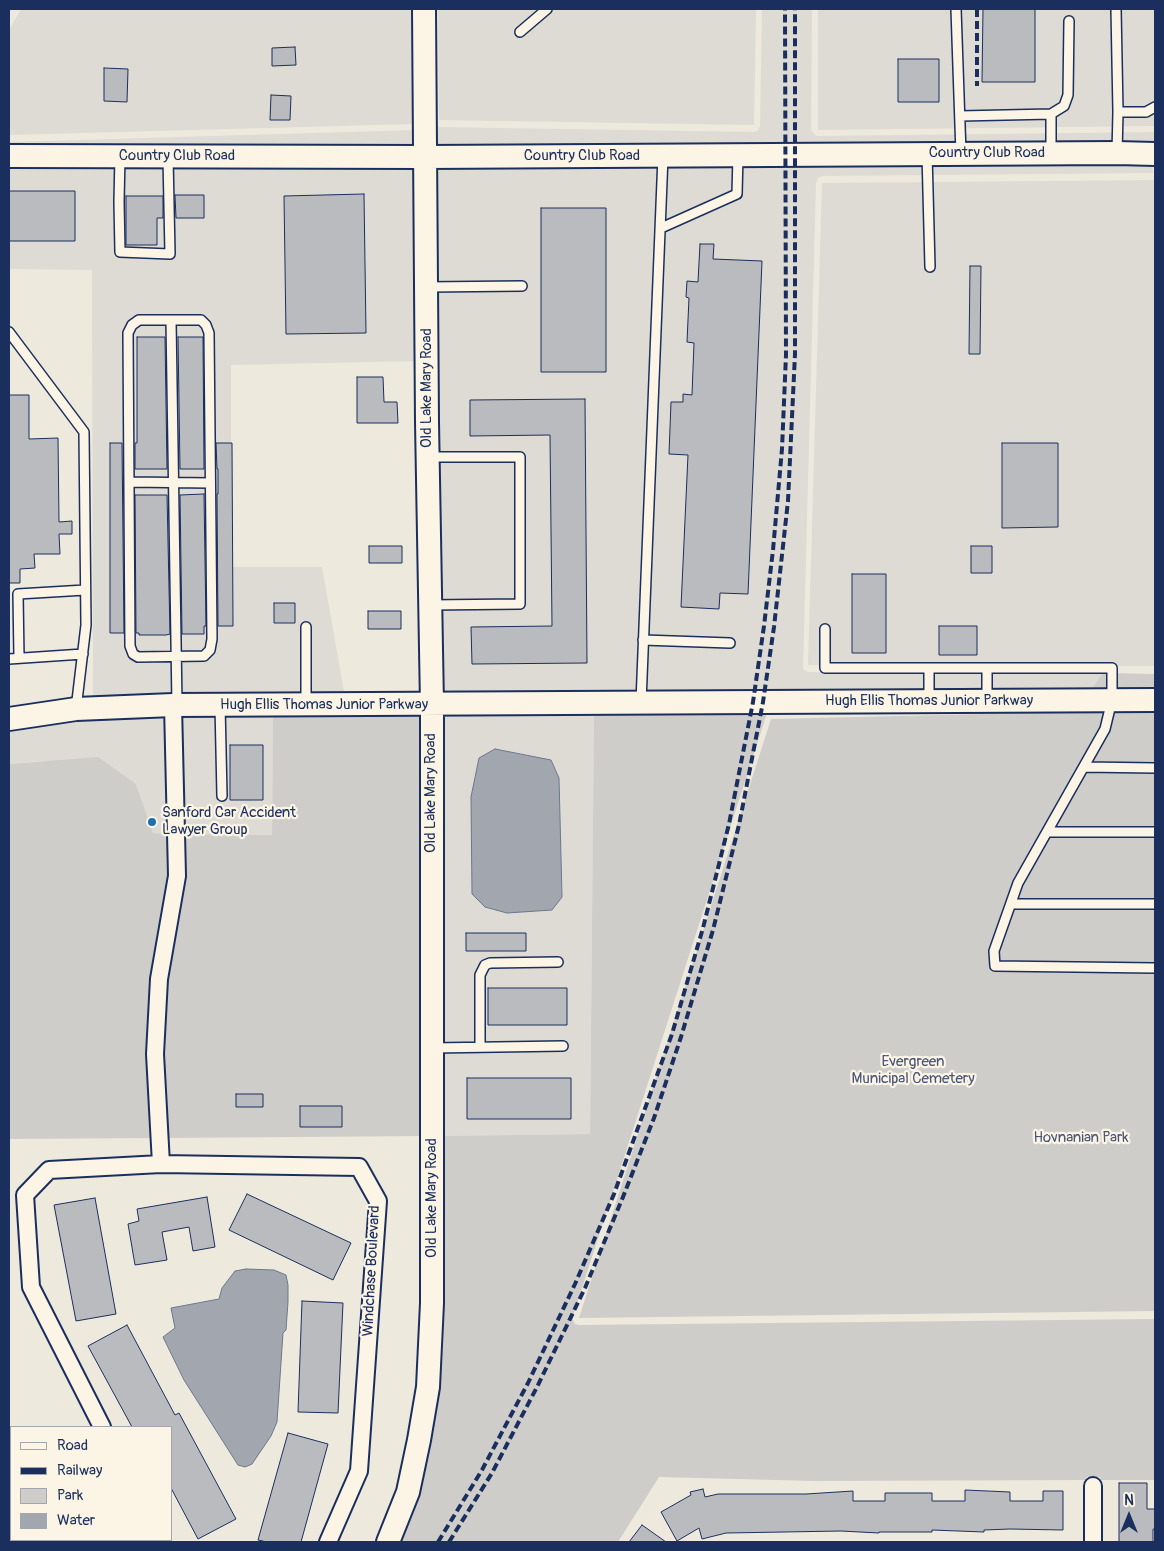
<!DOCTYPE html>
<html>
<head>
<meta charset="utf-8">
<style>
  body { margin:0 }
  #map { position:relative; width:1164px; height:1551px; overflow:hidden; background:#eee9dd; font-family:Pangolin,sans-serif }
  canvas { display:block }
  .frame { position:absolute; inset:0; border:10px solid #1b2f5e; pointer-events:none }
  .legend { position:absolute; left:10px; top:1426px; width:162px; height:115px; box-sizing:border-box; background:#fcf5e5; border:1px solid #a2a6af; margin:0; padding:6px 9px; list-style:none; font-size:15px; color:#1b2f5e }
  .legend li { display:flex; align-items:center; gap:10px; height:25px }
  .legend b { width:25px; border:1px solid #a2a6af }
  .north { position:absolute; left:1104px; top:1491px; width:50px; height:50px; -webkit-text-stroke:4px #fcf5e5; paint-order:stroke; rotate:0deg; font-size:14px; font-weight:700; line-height:20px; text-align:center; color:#1b2f5e }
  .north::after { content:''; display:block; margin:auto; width:18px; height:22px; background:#1b2f5e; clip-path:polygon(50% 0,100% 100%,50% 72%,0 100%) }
</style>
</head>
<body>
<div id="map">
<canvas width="1164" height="1551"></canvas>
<div class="frame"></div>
<ul class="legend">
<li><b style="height:6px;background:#fcf5e5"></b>Road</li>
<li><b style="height:6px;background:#1b2f5e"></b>Railway</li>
<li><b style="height:14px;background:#cfcdca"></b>Park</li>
<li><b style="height:14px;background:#a2a7af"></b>Water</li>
</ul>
<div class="north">N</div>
</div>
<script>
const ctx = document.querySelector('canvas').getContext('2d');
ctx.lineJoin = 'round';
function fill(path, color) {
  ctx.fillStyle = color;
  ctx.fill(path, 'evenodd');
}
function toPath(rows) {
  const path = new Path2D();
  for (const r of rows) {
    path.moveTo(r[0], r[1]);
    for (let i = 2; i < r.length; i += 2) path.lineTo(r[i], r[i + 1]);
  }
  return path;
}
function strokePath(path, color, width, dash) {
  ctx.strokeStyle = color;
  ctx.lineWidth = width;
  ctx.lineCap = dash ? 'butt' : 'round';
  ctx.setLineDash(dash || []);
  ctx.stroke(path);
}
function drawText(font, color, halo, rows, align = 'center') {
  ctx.font = font + ' Pangolin,sans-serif';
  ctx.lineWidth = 4.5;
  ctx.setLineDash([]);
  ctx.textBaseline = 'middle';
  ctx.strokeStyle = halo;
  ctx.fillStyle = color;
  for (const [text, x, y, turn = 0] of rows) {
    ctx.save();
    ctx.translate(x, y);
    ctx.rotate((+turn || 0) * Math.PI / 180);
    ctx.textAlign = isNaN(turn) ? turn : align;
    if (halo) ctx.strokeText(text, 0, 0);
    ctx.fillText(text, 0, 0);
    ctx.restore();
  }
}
fill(toPath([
  [21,9,411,9,413,124,9,135,9,30],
  [438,9,756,9,754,125,439,120],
  [762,9,812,9,811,130,816,136,1155,132,1155,145,434,149,435,126,439,127,754,132,757,131,760,126],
  [818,9,1155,9,1155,126,818,130],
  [415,130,419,149,9,147,9,142],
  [1152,162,1153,173,823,176,818,178,816,183,803,669,808,672,1103,673,1089,692,439,696,433,166],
  [9,164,419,166,420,361,231,365,231,567,322,567,345,697,93,700,92,270,9,269],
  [1155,180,1155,666,808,665,822,183],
  [594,712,590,1134,439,1136,439,713],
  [495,749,551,760,559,778],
  [273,713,272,835,183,834,181,714],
  [166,714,169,834,153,833,136,784,41,761,9,764,9,727,76,717]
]), '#dedbd4');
fill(toPath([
  [1103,673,1155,674,1155,691,1089,692],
  [1155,710,1155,1311,579,1318,771,719],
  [594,712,767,713,573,1316,573,1320,575,1324,579,1325,1155,1319,1155,1480,1101,1480,1100,1477,1086,1477,1086,1480,814,1481,659,1477,618,1542,396,1542,414,1496,439,1136,590,1134],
  [273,713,424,713,424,1136,167,1138,163,1054,167,976,183,834,272,835],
  [98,757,136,784,153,833,169,834,170,876,152,1138,9,1139,9,764]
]), '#cfcdca');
const water = toPath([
  [495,749,551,760,559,778,562,897,552,910,507,913,485,907,472,894,471,797,479,758,495,749],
  [246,1269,274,1270,286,1275,288,1285,288,1302,286,1330,283,1333,277,1422,271,1436,252,1464,245,1467,238,1465,184,1380,163,1337,175,1328,171,1308,219,1299,222,1288,235,1271,246,1269]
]);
fill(water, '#a2a7af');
strokePath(water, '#6c778f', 1);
const building = toPath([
  [983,9,1035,9,1035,82,982,82,983,9],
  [295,47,296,65,272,66,272,48,295,47],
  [898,59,939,59,939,102,898,102,898,59],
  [104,68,128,69,127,102,104,101,104,68],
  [271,95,291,96,290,120,270,120,271,95],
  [9,191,75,191,75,241,9,241,9,191],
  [364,194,366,333,286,334,284,196,364,194],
  [175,195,204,195,204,218,176,218,175,195],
  [126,196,163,196,163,218,157,218,157,245,126,245,126,196],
  [541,208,606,208,606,372,541,372,541,208],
  [700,244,714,244,713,259,762,261,748,594,720,593,719,609,681,607,688,455,669,454,671,402,683,402,683,394,692,395,694,343,687,342,689,298,686,297,687,281,698,282,700,244],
  [970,266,981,266,980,354,969,354,970,266],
  [137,337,165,337,167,469,135,469,135,443,137,443,137,337],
  [178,337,203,337,204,469,180,469,178,337],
  [357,377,383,377,384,402,397,402,398,423,357,423,357,377],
  [9,395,29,395,29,439,58,438,59,522,72,521,72,534,59,534,60,554,34,554,35,568,20,569,20,583,9,583,9,395],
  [585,399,587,663,472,664,471,627,552,626,550,435,470,436,470,400,585,399],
  [110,443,122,443,124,633,110,633,110,443],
  [216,443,232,443,233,626,218,626,217,494,218,494,218,469,217,469,216,443],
  [1002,443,1058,443,1058,527,1002,528,1002,443],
  [204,494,206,626,204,626,204,634,182,634,180,495,204,494],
  [135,495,167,495,170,634,166,635,139,635,139,633,136,633,135,495],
  [369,546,402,546,402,563,369,563,369,546],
  [971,546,992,546,992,573,971,573,971,546],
  [852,574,886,574,886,653,852,653,852,574],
  [274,603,295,603,295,623,274,623,274,603],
  [368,611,401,611,401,629,368,629,368,611],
  [939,626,977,626,977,655,939,655,939,626],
  [230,745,263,745,263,800,230,800,230,745],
  [466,933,526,933,526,951,466,951,466,933],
  [488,988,567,988,567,1025,488,1025,488,988],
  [467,1078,571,1078,571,1119,467,1119,467,1078],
  [236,1094,263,1094,263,1107,236,1107,236,1094],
  [300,1106,342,1106,342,1127,300,1127,300,1106],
  [247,1194,351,1243,333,1280,229,1230,247,1194],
  [207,1197,215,1247,193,1251,189,1227,162,1232,167,1260,135,1265,128,1224,139,1221,137,1209,207,1197],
  [95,1198,116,1314,76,1321,54,1205,95,1198],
  [302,1301,343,1303,338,1413,298,1412,302,1301],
  [127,1325,175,1415,179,1413,236,1519,198,1539,171,1488,171,1427,132,1427,88,1346,127,1325],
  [288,1433,328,1444,301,1542,267,1542,258,1540,288,1433],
  [1119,1483,1147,1483,1147,1509,1155,1509,1155,1529,1153,1529,1153,1542,1119,1542,1119,1483],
  [703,1489,705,1497,718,1494,806,1494,853,1491,853,1501,885,1501,885,1493,932,1493,932,1501,965,1501,965,1490,1010,1492,1010,1501,1043,1501,1043,1491,1063,1491,1063,1530,1010,1529,984,1530,984,1532,932,1530,932,1532,879,1532,879,1533,841,1531,726,1533,702,1539,699,1528,677,1541,661,1512,691,1495,690,1492,703,1489],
  [642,1525,666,1542,629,1542,642,1525]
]);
fill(building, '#babbbe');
strokePath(building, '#1b2f5e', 1);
const lane = toPath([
  [956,9,961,154],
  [1116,9,1118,112],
  [520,32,547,9],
  [1051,114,1064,106,1068,95,1069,21],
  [960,116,1051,114,1051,153],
  [1117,153,1118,112,1146,112,1155,107],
  [927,154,930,267],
  [120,156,119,202,120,252,170,254,168,157],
  [661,228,737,194,738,155],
  [427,287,522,286],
  [139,320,201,320,206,325,209,333,212,639,210,650,204,656,138,657,133,654,130,646,128,333,132,325,139,320],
  [171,320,177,705],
  [9,332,84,432,86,625,76,709],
  [428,457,520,457,520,604,430,605],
  [129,482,210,483],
  [825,629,825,668,929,668,929,701],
  [643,640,730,643],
  [19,658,18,594,85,590],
  [9,659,83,654],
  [929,668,1112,668,1112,700,1105,729,1018,883,994,951,995,966,1155,968],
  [987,668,987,701],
  [641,702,663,156],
  [220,705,222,796],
  [306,705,306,627],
  [1084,767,1155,768],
  [1047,832,1155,832],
  [1011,904,1155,904],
  [480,1047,480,975,485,965,490,963,558,962],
  [432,1048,563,1046]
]);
const street = toPath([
  [161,1164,155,1054,159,979,177,876,173,705],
  [102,1427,31,1287,25,1195,49,1170,161,1164,359,1167,378,1201,359,1471,328,1542],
  [9,1462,11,1461],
  [9,1538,11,1542],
  [155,1540,156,1542],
  [1093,1542,1093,1486]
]);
const secondary = toPath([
  [9,156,426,157,1117,153,1155,154],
  [9,719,76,709,173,705,1155,700],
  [388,1542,408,1492,419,1440,428,1387,432,1303,432,705,427,422,424,9]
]);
strokePath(lane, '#1b2f5e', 12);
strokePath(street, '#1b2f5e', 20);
strokePath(secondary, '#1b2f5e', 26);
strokePath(lane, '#fcf5e5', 9);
strokePath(street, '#fcf5e5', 16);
strokePath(secondary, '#fcf5e5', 22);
strokePath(toPath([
  [977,9,977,86],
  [438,1542,482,1470,528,1383,575,1284,614,1194,672,1034,703,928,729,824,753,702,764,626,773,550,782,449,786,355,785,9],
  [449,1542,492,1473,537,1387,585,1288,623,1197,654,1118,681,1037,713,930,739,825,763,702,774,627,788,501,795,354,795,9]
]), '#1b2f5e', 4, [8, 4]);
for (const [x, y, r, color] of [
  [152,822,5,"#1f6fb2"]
]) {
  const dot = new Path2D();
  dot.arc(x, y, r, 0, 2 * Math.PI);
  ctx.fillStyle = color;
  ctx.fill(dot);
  strokePath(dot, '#fcf5e5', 2);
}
drawText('15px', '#1b2f5e', '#fcf5e5', [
  ["Country Club Road",987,153],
  ["Country Club Road",177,156],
  ["Country Club Road",582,156],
  ["Old Lake Mary Road",427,388,-90],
  ["Hugh Ellis Thomas Junior Parkway",929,701],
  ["Hugh Ellis Thomas Junior Parkway",324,705],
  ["Old Lake Mary Road",431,793,-90],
  ["Old Lake Mary Road",432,1198,-90],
  ["Windchase Boulevard",372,1271,-87]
]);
drawText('15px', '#1b2f5e', '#fcf5e5', [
  ["Sanford Car Accident",162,813],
  ["Lawyer Group",162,830]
], 'left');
drawText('15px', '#485679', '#fcf5e5', [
  ["Evergreen",913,1062],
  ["Municipal Cemetery",913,1079],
  ["Hovnanian Park",1081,1138]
]);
</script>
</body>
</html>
